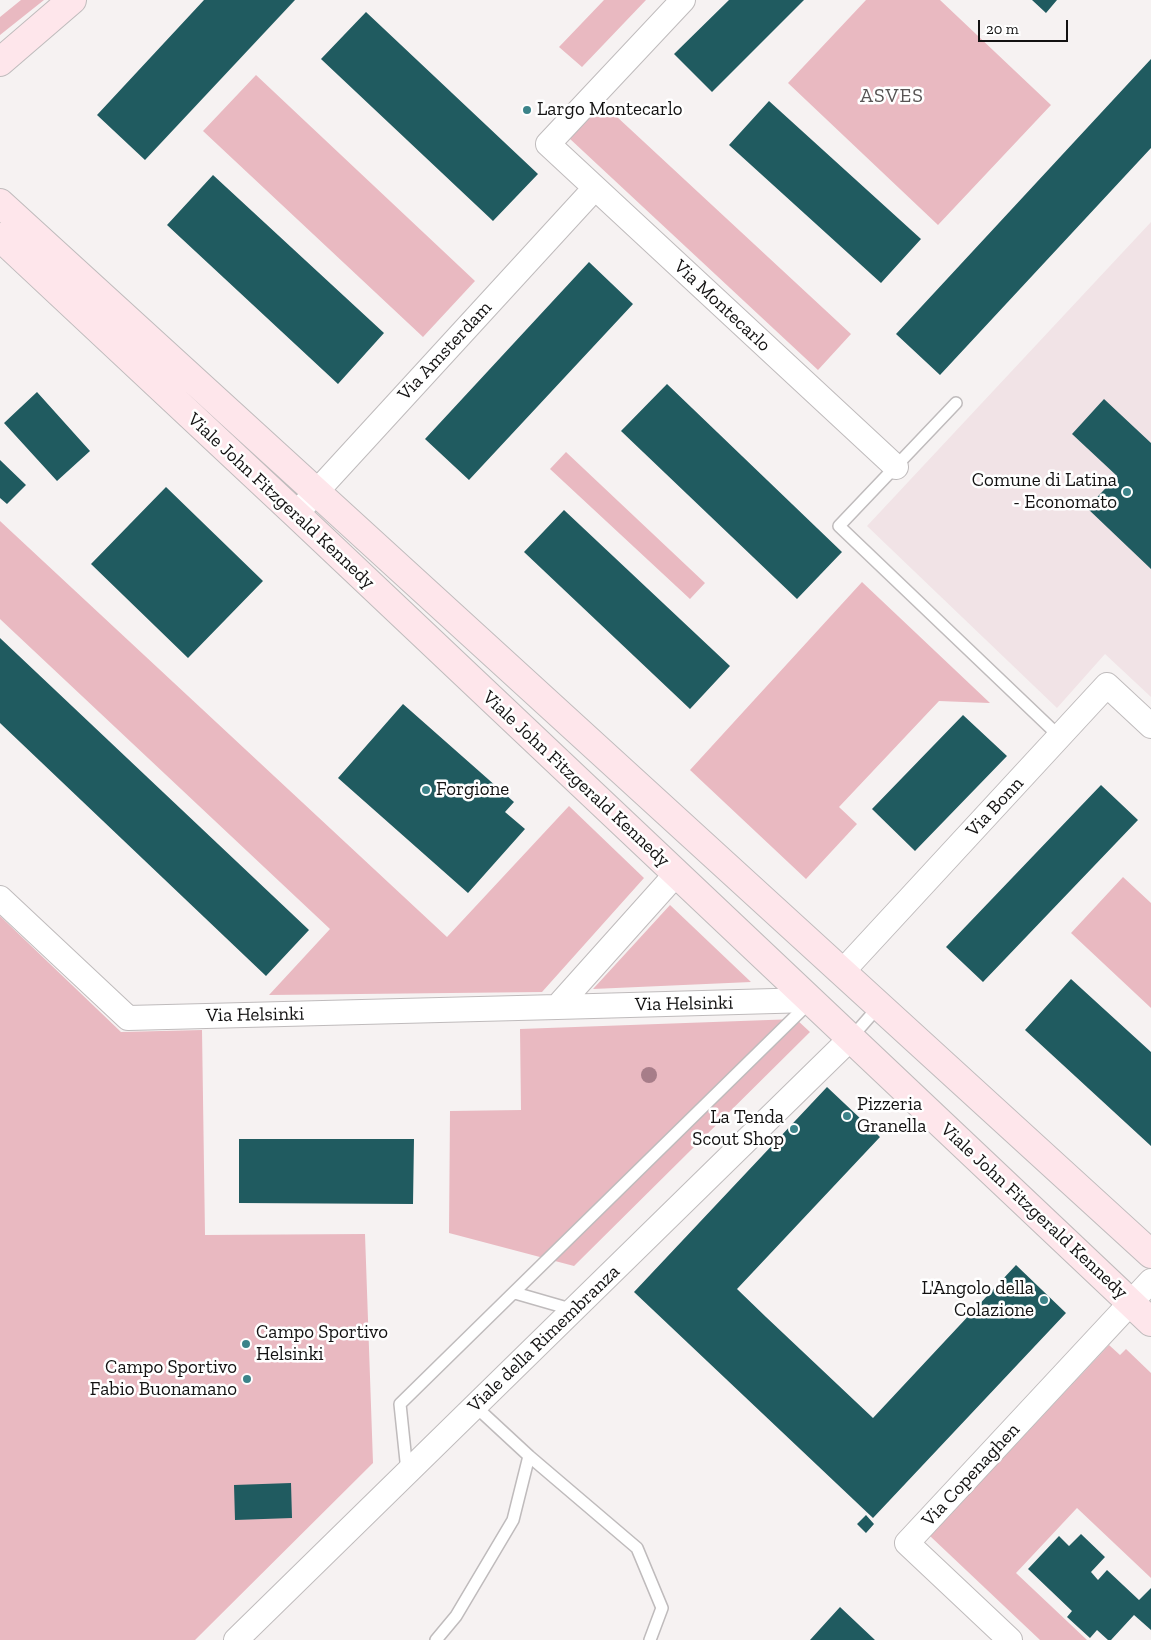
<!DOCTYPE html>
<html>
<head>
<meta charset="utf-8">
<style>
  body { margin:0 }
  #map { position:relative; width:1151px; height:1640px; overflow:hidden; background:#f6f2f2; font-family:"Zilla Slab",serif }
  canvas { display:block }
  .scale { position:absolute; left:978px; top:20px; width:90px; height:22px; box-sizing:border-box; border:2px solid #131212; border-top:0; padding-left:6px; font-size:15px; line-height:18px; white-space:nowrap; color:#131212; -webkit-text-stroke:4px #fff; paint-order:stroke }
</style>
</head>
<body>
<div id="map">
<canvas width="1151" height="1640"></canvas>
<div class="scale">20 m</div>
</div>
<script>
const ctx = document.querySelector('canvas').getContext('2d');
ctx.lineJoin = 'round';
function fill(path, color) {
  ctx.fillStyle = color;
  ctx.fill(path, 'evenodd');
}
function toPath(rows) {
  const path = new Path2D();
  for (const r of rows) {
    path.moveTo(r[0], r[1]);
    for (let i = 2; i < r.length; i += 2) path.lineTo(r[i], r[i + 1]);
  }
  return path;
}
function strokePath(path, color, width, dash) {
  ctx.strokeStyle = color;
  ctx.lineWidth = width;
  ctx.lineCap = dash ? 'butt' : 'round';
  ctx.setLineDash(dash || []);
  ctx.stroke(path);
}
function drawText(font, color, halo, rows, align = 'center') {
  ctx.font = font + ' "Zilla Slab",serif';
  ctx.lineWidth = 5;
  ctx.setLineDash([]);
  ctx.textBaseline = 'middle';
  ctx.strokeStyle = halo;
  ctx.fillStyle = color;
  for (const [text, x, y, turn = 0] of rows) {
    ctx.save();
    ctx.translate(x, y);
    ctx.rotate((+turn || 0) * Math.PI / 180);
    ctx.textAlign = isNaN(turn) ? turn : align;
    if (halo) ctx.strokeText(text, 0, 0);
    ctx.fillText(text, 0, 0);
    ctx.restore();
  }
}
fill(toPath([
  [1151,222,1151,697,1105,654,1057,708,867,526]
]), '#f1e3e6');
fill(toPath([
  [21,0,44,0,0,35,0,17],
  [604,0,646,0,582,67,559,47],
  [866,0,940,0,1051,105,938,225,788,83],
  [256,75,475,281,423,337,203,131],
  [602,103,851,334,818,370,569,138],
  [566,452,705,583,690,599,550,469],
  [0,521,447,937,569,806,644,878,542,992,269,995,330,929,0,619],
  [862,582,990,703,939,701,839,807,857,824,806,879,690,770],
  [1123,877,1151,903,1151,1008,1071,933],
  [670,905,751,982,593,989],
  [0,916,121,1032,202,1030,205,1235,365,1234,373,1463,195,1640,0,1640],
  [796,1019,810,1032,574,1266,449,1233,450,1111,521,1110,520,1029],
  [1109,1345,1120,1355,1126,1349,1151,1373,1151,1578,1077,1508,1016,1573,1087,1640,1040,1640,930,1536]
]), '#e9b9c1');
fill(toPath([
  [204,0,295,0,145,160,97,115],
  [729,0,804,0,712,92,674,54],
  [1032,0,1057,0,1046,13],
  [366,12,538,174,493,221,321,59],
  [1151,59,1151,148,940,375,896,334],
  [769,101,921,239,881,283,729,145],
  [213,175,384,333,338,384,167,225],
  [589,262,633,304,469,480,425,439],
  [667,384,842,552,797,599,621,431],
  [37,392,90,451,57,481,4,423],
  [1104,399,1151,443,1151,569,1087,508,1117,476,1072,434],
  [0,460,26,485,7,504,0,498],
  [166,487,263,581,188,658,91,564],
  [564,510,730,666,690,709,524,552],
  [0,638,309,930,266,976,0,723],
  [403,704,514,802,505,812,525,829,468,893,338,778],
  [963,715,1007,756,915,851,872,809],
  [1101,785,1138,820,983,982,946,947],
  [1071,979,1151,1052,1151,1146,1025,1030],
  [827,1087,880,1137,737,1289,766,1317,873,1418,1016,1265,1066,1313,873,1518,634,1292],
  [239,1139,414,1139,413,1204,239,1203],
  [291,1483,292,1518,235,1520,234,1485],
  [866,1515,874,1524,866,1533,857,1524],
  [1081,1534,1105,1557,1091,1572,1098,1580,1107,1570,1139,1600,1151,1588,1151,1630,1134,1615,1111,1640,1108,1640,1097,1630,1090,1638,1067,1617,1072,1611,1028,1569,1059,1536,1069,1546],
  [840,1607,875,1640,810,1640]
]), '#205b60');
const lane = toPath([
  [956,403,839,526,1060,737],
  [851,1038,879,1006],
  [515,1293,574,1310],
  [529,1456,637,1548,662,1608,650,1640],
  [407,1471,400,1404,810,1002],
  [436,1640,456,1616,513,1520,529,1456,475,1406]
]);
const street = toPath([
  [683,0,548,144,896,467],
  [296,514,595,188],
  [677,873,557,1007,811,1000],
  [0,898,128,1018,557,1007],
  [842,972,1107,685,1151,726],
  [236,1640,851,1038],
  [1010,1640,907,1543,1151,1281]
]);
const secondary = toPath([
  [0,62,72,0],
  [0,203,1151,1254],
  [0,237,296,514,1151,1322]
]);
strokePath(lane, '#bfbbbc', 14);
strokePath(street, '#bfbbbc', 26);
strokePath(secondary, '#bfbbbc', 30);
strokePath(lane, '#fff', 11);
strokePath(street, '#fff', 24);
strokePath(secondary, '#fee6eb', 28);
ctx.fillStyle = '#a77d89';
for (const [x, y] of [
  [649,1075]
]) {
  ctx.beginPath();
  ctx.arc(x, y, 8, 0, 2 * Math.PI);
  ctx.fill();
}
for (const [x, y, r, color] of [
  [527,110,5,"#3b8389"],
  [1127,492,5,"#3b8389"],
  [426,790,5,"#3b8389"],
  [847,1116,5,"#3b8389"],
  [794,1129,5,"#3b8389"],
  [1044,1300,5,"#3b8389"],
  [246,1344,5,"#3b8389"],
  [247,1379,5,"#3b8389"]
]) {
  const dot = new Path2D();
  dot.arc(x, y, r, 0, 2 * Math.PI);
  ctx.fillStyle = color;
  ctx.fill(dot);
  strokePath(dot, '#fff', 2);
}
drawText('19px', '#131212', '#fff', [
  ["Largo Montecarlo",537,110],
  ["Comune di Latina",1117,481,"right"],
  ["- Economato",1117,503,"right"],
  ["Forgione",436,790],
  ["Pizzeria",857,1105],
  ["Granella",857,1127],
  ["La Tenda",784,1118,"right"],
  ["Scout Shop",784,1140,"right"],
  ["L'Angolo della",1034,1289,"right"],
  ["Colazione",1034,1311,"right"],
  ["Campo Sportivo",256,1333],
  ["Helsinki",256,1355],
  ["Campo Sportivo",237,1368,"right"],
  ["Fabio Buonamano",237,1390,"right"]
], 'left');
drawText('19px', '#131212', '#fff', [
  ["Via Montecarlo",722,306,43],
  ["Via Amsterdam",445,351,-47],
  ["Viale John Fitzgerald Kennedy",281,501,43],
  ["Viale John Fitzgerald Kennedy",576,779,43],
  ["Via Bonn",995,807,-47],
  ["Via Helsinki",684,1004,-1],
  ["Via Helsinki",255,1015,-1],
  ["Viale John Fitzgerald Kennedy",1034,1211,43],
  ["Viale della Rimembranza",544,1339,-44],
  ["Via Copenaghen",971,1475,-47]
]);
ctx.letterSpacing = '1px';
drawText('20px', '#575454', '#fff', [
  ["ASVES",892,96]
]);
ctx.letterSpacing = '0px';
</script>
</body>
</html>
